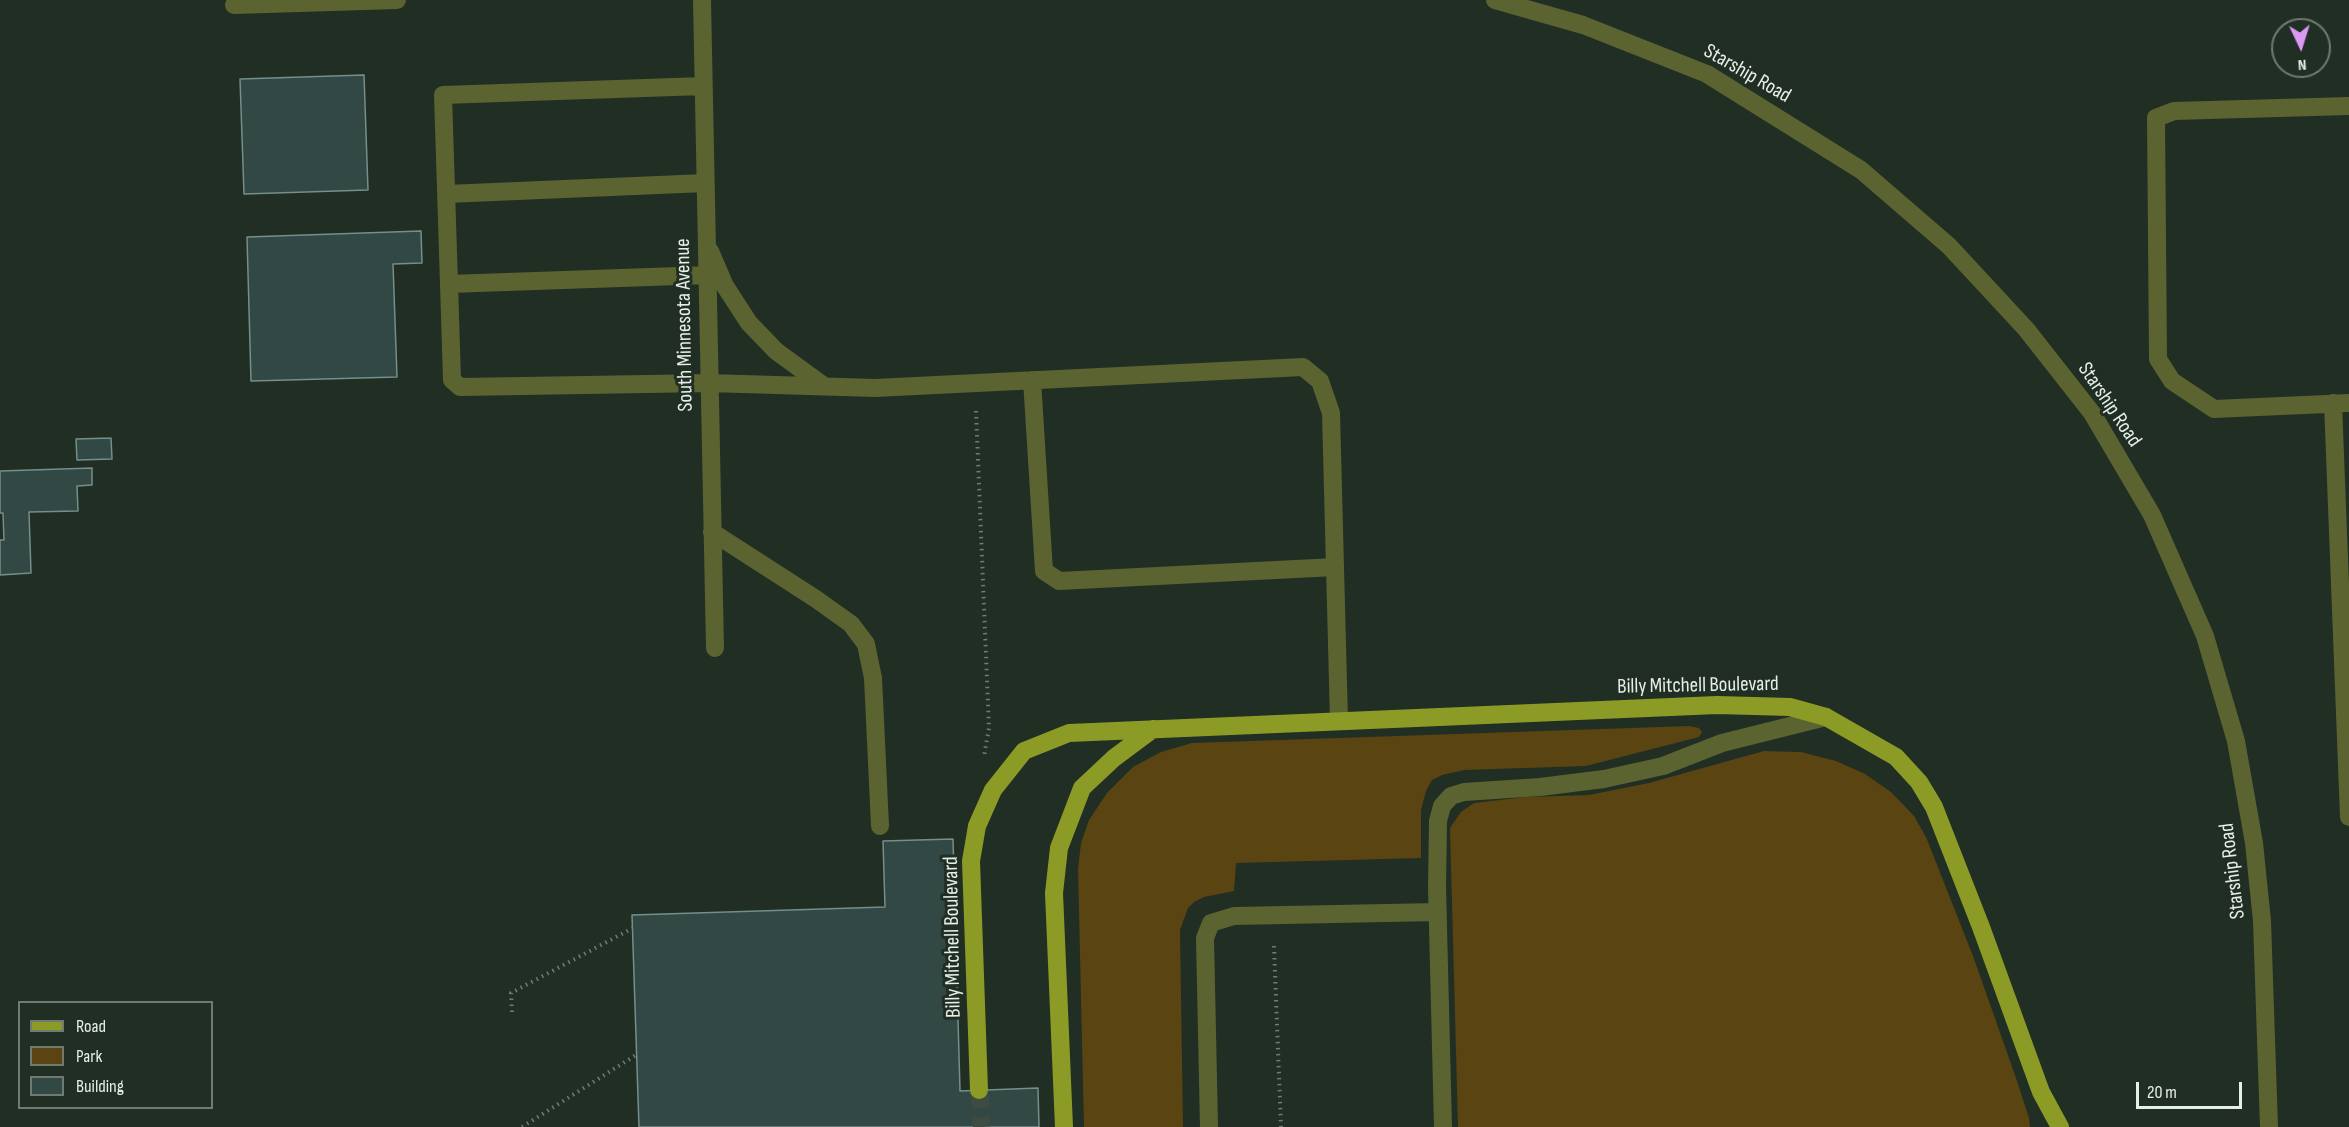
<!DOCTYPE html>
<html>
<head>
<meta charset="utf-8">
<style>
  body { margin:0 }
  #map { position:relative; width:2349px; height:1127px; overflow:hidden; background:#202e23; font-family:"Sofia Sans Condensed",sans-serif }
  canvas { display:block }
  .legend { position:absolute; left:18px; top:1001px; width:195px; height:108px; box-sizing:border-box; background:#202e23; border:2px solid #6f7b71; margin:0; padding:8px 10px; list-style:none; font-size:18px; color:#e6efe7 }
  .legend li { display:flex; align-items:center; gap:12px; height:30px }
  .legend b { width:30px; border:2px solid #6f7b71 }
  .north { position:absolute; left:2271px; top:18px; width:60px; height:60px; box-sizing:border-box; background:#202e23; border:2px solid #6f7b71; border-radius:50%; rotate:176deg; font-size:16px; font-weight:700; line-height:24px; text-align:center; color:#e6efe7 }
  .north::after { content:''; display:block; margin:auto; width:21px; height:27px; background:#dc99f4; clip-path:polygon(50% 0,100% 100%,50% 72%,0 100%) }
  .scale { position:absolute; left:2136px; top:1082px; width:106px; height:27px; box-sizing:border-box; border:3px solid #e6efe7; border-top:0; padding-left:8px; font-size:18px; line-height:21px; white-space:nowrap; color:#e6efe7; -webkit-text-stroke:4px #202e23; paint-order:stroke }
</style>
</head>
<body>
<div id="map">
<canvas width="2349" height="1127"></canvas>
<ul class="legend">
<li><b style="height:8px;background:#8b9b26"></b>Road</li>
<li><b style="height:16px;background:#5a4412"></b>Park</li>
<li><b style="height:16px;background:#314845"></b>Building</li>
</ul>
<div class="north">N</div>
<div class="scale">20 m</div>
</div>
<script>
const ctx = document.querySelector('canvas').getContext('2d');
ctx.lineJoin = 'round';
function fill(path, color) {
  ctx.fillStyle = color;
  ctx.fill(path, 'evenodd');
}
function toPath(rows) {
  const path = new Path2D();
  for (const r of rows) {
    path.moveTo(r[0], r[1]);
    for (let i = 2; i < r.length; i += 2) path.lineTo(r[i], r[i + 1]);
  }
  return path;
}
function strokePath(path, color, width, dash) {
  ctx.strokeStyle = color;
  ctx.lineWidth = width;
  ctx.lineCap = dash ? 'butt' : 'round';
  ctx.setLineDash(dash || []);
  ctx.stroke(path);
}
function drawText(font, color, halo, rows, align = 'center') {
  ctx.font = font + ' "Sofia Sans Condensed",sans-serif';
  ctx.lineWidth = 6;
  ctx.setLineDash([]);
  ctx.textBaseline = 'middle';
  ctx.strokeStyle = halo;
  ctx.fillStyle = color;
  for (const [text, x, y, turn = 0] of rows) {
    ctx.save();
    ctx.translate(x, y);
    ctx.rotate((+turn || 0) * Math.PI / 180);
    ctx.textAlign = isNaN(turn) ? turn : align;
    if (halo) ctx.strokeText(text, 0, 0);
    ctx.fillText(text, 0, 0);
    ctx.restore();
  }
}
fill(toPath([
  [1689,726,1699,728,1702,732,1699,737,1586,766,1464,770,1442,775,1432,780,1426,791,1421,810,1421,858,1236,863,1234,891,1204,897,1194,902,1188,908,1180,930,1183,1127,1084,1127,1078,869,1081,843,1089,820,1107,793,1133,767,1161,752,1192,743],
  [1764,751,1801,752,1836,761,1865,774,1891,792,1914,816,1926,837,1973,956,2016,1078,2029,1118,2030,1127,1458,1127,1450,828,1461,812,1474,803,1526,797,1589,795,1649,783]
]), '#5a4412');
const building = toPath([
  [364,75,368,190,244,194,240,79,364,75],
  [421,231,422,263,393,264,397,377,251,381,247,237,421,231],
  [111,438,112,459,77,460,76,439,111,438],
  [92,468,92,485,77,486,78,511,29,512,31,573,0,575,0,540,4,540,3,513,0,513,0,471,92,468],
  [953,839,960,1091,1038,1088,1039,1127,639,1127,632,915,885,907,883,841,953,839]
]);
fill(building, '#314845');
strokePath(building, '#768f8b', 1.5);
strokePath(toPath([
  [979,1090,982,1127]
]), '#3e4b40', 18, [18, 9]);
strokePath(toPath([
  [976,411,989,728,984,756],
  [1274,946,1281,1127],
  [512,1012,511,993,633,928],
  [522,1127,636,1055]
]), '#717d73', 4, [1.5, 4.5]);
strokePath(toPath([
  [702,0,715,648],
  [1495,0,1583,25,1707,74,1861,170,1949,246,2026,329,2092,413,2152,515,2205,636,2236,741,2254,843,2262,921,2269,1127],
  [234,5,397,0],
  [2349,106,2174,111,2156,118,2158,359,2172,381,2214,409,2349,403],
  [447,194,705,183],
  [710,251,725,286,749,323,776,351,824,386],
  [707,275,449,284,452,380,460,387,709,383,875,388,1303,367,1320,381,1331,413,1339,721],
  [449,284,443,95,703,86],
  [1032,380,1044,571,1059,581,1335,567],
  [2333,403,2349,817],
  [712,532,816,599,851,624,866,644,873,678,880,826],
  [1209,1127,1205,938,1211,923,1234,916,1437,912],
  [1443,1127,1437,887,1438,821,1442,806,1451,796,1464,792,1540,787,1604,779,1663,766,1722,743,1826,717]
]), '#5b6331', 18);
strokePath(toPath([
  [979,1090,971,861,977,826,993,790,1024,751,1069,733,1717,705,1790,707,1826,717,1896,757,1919,782,1934,807,1981,927,2041,1092,2060,1127],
  [1064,1127,1054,893,1059,848,1082,788,1114,758,1153,729]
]), '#8b9b26', 18);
drawText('21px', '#e6efe7', '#202e23', [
  ["Starship Road",1747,74,30],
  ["South Minnesota Avenue",685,325,-91],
  ["Starship Road",2109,405,56],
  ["Billy Mitchell Boulevard",1698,686,-1],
  ["Starship Road",2233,871,-97],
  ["Billy Mitchell Boulevard",953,937,-91]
]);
</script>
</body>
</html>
